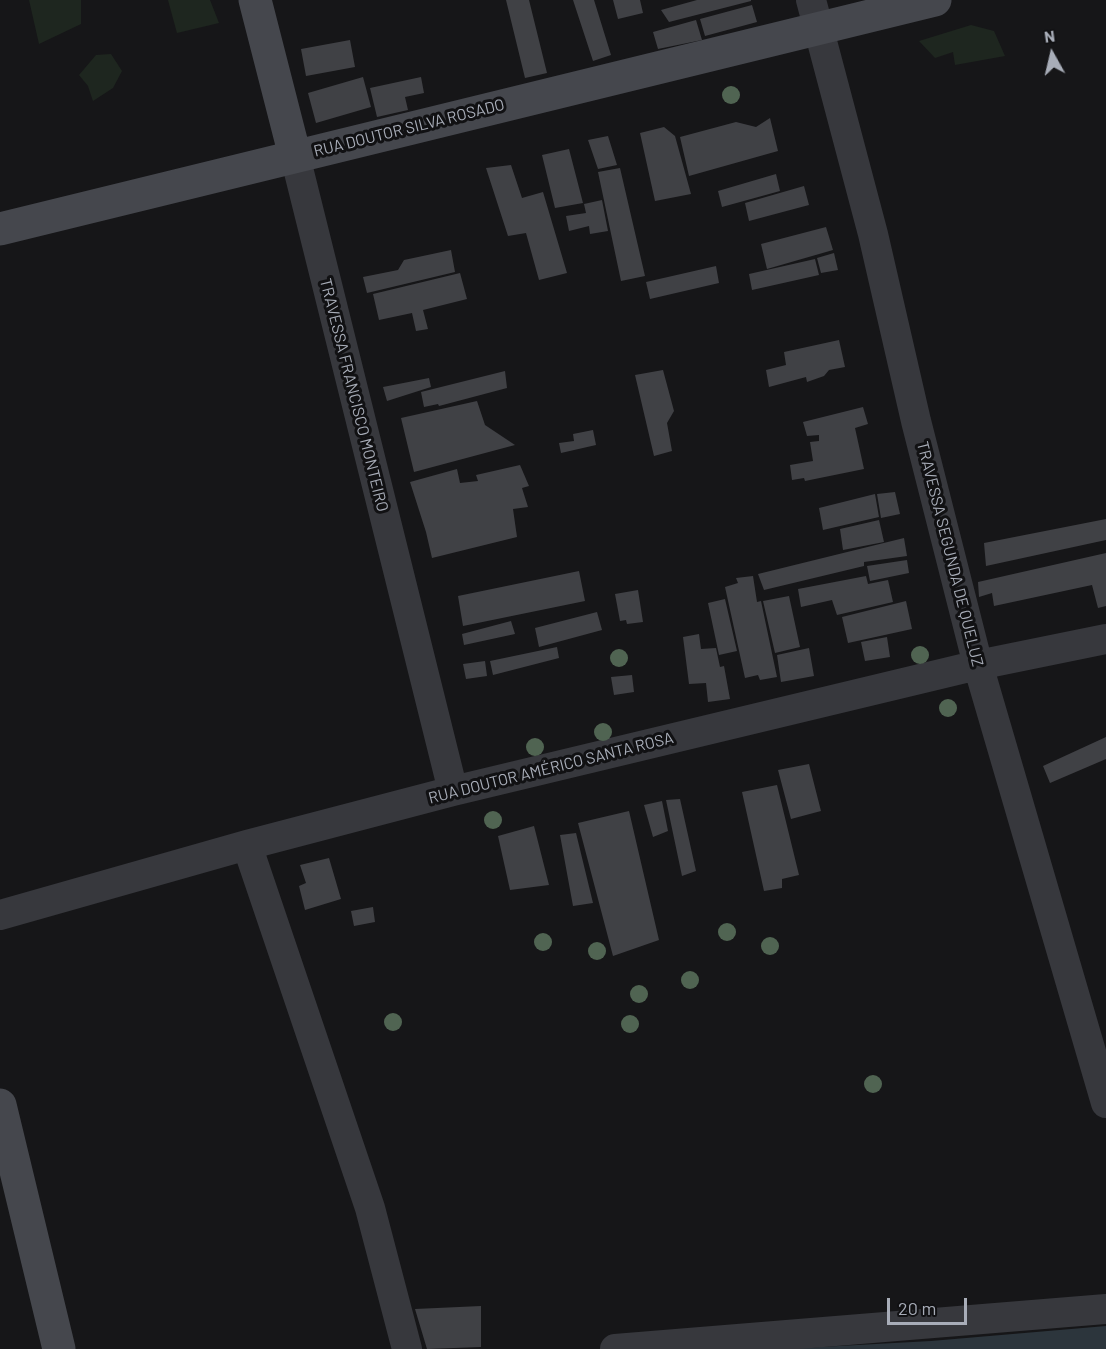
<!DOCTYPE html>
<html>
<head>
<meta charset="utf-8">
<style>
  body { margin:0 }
  #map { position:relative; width:1106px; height:1349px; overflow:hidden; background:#161618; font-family:Barlow,sans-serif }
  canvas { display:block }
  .north { position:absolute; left:1022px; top:24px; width:60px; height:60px; -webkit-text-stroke:4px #111113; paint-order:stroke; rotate:352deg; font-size:16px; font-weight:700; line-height:24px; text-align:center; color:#a8adb8 }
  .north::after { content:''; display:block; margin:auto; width:21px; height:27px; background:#a8adb8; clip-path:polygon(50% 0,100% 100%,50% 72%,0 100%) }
  .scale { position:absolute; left:887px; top:1298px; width:80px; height:27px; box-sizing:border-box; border:3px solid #a8adb8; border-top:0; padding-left:8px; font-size:18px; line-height:21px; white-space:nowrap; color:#a8adb8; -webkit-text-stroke:4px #111113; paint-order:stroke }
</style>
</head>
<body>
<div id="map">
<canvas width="1106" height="1349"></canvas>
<div class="north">N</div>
<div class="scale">20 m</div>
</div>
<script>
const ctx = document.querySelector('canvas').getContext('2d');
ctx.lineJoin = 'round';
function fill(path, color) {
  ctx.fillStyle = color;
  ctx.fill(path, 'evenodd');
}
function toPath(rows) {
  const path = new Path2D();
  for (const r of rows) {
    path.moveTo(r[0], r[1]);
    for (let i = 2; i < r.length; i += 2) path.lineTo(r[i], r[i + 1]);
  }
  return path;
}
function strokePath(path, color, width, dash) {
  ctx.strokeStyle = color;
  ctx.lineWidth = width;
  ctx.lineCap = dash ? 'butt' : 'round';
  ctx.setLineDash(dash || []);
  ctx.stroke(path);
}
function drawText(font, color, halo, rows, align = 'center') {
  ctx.font = font + ' Barlow,sans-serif';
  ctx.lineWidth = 6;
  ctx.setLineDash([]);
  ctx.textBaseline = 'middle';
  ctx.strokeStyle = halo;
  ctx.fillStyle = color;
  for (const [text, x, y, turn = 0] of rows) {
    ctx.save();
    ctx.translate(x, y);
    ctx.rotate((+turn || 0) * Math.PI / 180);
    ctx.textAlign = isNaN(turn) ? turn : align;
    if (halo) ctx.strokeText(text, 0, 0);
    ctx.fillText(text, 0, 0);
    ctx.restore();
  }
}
fill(toPath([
  [29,0,81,0,81,24,39,44],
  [168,0,210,0,219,23,177,33],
  [971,25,994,31,1005,56,955,65,953,52,935,58,919,41],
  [111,54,122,71,113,88,93,101,88,86,79,75,96,55]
]), '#1e261f');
fill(toPath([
  [1106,1326,1106,1349,784,1349,931,1341]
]), '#2c353c');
fill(toPath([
  [506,0,529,0,547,73,525,78],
  [573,0,594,0,611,55,593,61],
  [613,0,640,0,643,13,618,19],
  [697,0,751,0,751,1,669,22,661,10],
  [752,5,757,22,705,36,700,19],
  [696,20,702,40,658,49,653,32],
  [350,40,355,67,306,76,301,49],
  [363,77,371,107,316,123,308,93],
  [421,77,424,93,405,97,408,110,377,117,370,88],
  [770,118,778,151,689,176,680,137,736,122,756,127],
  [664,127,675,136,691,194,655,201,640,133],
  [608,136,617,165,598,169,588,140],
  [569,149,583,203,555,208,542,155],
  [511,165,522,198,543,192,567,273,539,280,526,233,508,236,486,168],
  [620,168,645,276,621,281,598,172],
  [776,174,780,191,722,207,718,191],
  [804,186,809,205,749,221,745,203],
  [602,200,608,231,590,234,589,226,569,231,566,216,586,213,584,204],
  [826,227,833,250,767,269,761,244],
  [451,250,455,272,367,293,363,277,398,270,404,260],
  [834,253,838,270,821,273,817,258],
  [815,259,819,275,752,290,749,274],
  [716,266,719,283,650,299,646,282],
  [460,273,467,299,423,310,428,329,416,331,412,313,379,320,373,294],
  [839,340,845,367,829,370,824,376,807,382,806,377,769,387,766,370,786,365,784,352],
  [663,370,674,411,667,423,672,451,654,456,635,375],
  [505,371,507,388,439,406,438,404,424,407,421,392],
  [429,378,431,387,387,401,383,387],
  [477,401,485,425,515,445,414,472,401,418],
  [863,407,868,424,855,428,864,469,805,481,804,478,792,480,790,465,813,461,810,442,819,441,819,435,807,436,803,422],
  [593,430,596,445,561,453,559,443,574,441,573,434],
  [520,465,529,486,522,488,528,507,513,509,517,537,432,558,426,532,410,482,457,469,460,483,478,481,476,475],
  [895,492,900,514,881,518,877,494],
  [875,494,879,517,823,530,819,508],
  [1106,519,1106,540,986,566,984,543],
  [879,520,884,542,843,550,840,529],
  [904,538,907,556,864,562,864,566,764,590,758,574],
  [1106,553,1106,606,1098,608,1092,585,994,606,992,593,979,597,978,582],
  [907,560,909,573,870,581,867,566],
  [579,571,585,601,463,626,458,596],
  [753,576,757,602,761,601,777,677,760,680,758,675,745,678,725,587,738,583,736,578],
  [866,576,868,584,888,580,893,602,837,615,832,600,801,607,798,589],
  [638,590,643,622,627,624,626,620,620,621,615,594],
  [789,596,800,647,775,653,763,601],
  [725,599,737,651,719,655,708,603],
  [906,601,912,629,848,643,842,617],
  [597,612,602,630,539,647,535,628],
  [511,621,515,634,464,645,462,634],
  [699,634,701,649,716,648,720,667,724,666,730,699,708,702,706,683,689,684,683,637],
  [887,637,890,657,865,661,861,642],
  [557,647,559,658,493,675,490,661],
  [809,648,814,676,781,682,777,655],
  [485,661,487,676,466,679,463,664],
  [632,675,634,692,614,695,611,677],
  [1106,737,1106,759,1050,783,1043,766],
  [809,764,821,811,791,819,778,770],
  [777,785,799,875,782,879,782,888,764,891,742,792],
  [680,799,696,871,682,876,666,800],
  [662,801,668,831,653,837,644,805],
  [629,811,659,940,613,956,578,823],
  [534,826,549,885,510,890,498,836],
  [576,833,593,903,573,906,560,835],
  [329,858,341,899,305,910,299,886,306,883,300,865],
  [373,907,375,922,354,926,351,911],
  [481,1306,481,1347,427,1349,415,1309]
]), '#404145');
strokePath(toPath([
  [811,0,873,234,916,421,978,665,1106,1103],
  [295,156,453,791],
  [247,845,370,1208,407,1349],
  [0,915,247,845,453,791,978,665,1106,639],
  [615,1349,1106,1309]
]), '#37383d', 30);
strokePath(toPath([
  [255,0,295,156],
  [0,229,935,0],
  [0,1105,59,1349]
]), '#45474d', 33);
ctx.fillStyle = '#506452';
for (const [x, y] of [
  [731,95],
  [920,655],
  [619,658],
  [948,708],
  [603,732],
  [535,747],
  [493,820],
  [727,932],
  [543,942],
  [770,946],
  [597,951],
  [690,980],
  [639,994],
  [393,1022],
  [630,1024],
  [873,1084]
]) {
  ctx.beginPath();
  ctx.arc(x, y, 9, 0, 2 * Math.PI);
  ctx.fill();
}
drawText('16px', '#a8adb8', '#111113', [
  ["RUA DOUTOR SILVA ROSADO",409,128,-14],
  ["TRAVESSA FRANCISCO MONTEIRO",354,395,76],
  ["TRAVESSA SEGUNDA DE QUELUZ",950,554,76],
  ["RUA DOUTOR AMÉRICO SANTA ROSA",551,768,-14]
]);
</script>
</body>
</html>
